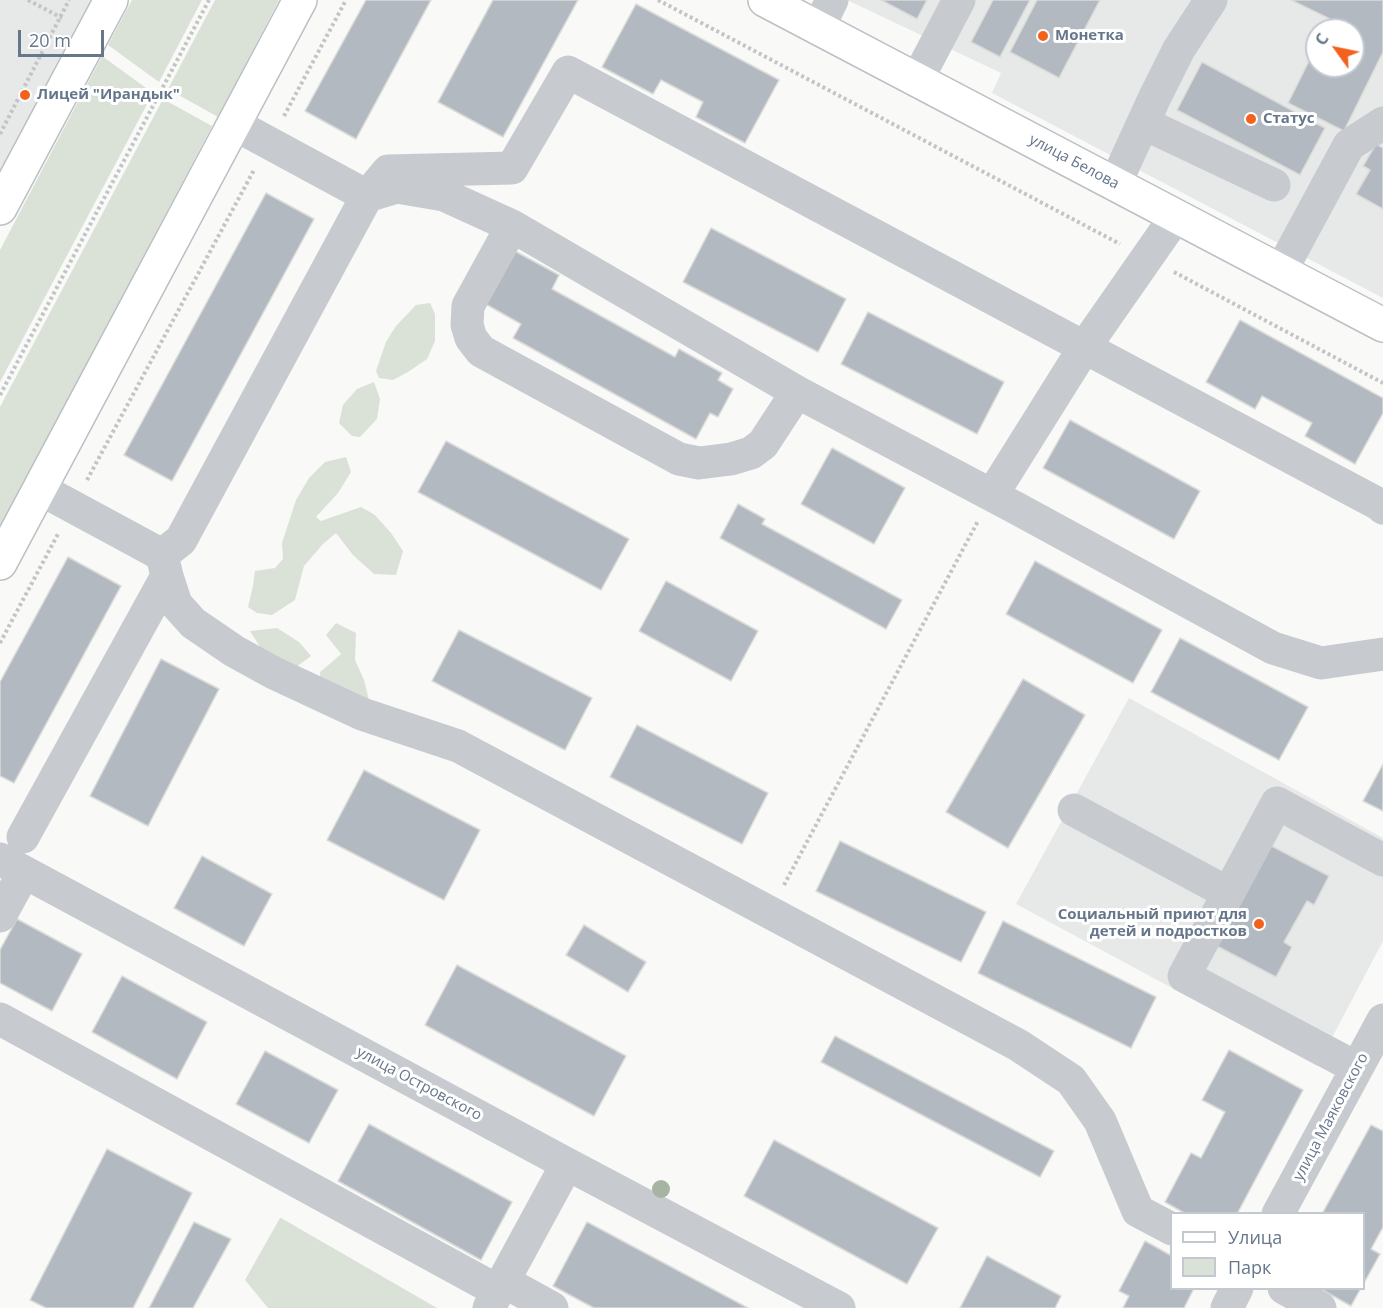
<!DOCTYPE html>
<html>
<head>
<meta charset="utf-8">
<style>
  body { margin:0 }
  #map { position:relative; width:1383px; height:1308px; overflow:hidden; background:#f9f9f7; font-family:"Open Sans",sans-serif }
  canvas { display:block }
  .legend { position:absolute; left:1170px; top:1212px; width:195px; height:78px; box-sizing:border-box; background:#fff; border:2px solid #c2c9d1; margin:0; padding:8px 10px; list-style:none; font-size:18px; color:#66778b }
  .legend li { display:flex; align-items:center; gap:12px; height:30px }
  .legend b { width:30px; border:2px solid #c2c9d1 }
  .north { position:absolute; left:1305px; top:18px; width:60px; height:60px; box-sizing:border-box; background:#fff; border:2px solid #c2c9d1; border-radius:50%; rotate:303deg; font-size:16px; font-weight:700; line-height:24px; text-align:center; color:#66778b }
  .north::after { content:''; display:block; margin:auto; width:21px; height:27px; background:#f3611d; clip-path:polygon(50% 0,100% 100%,50% 72%,0 100%) }
  .scale { position:absolute; left:18px; top:30px; width:86px; height:27px; box-sizing:border-box; border:3px solid #66778b; border-top:0; padding-left:8px; font-size:18px; line-height:21px; white-space:nowrap; color:#66778b; -webkit-text-stroke:4px #fff; paint-order:stroke }
</style>
</head>
<body>
<div id="map">
<canvas width="1383" height="1308"></canvas>
<ul class="legend">
<li><b style="height:8px;background:#fff"></b>Улица</li>
<li><b style="height:16px;background:#dae2d7"></b>Парк</li>
</ul>
<div class="north">С</div>
<div class="scale">20 m</div>
</div>
<script>
const ctx = document.querySelector('canvas').getContext('2d');
ctx.lineJoin = 'round';
function fill(path, color) {
  ctx.fillStyle = color;
  ctx.fill(path, 'evenodd');
}
function toPath(rows) {
  const path = new Path2D();
  for (const r of rows) {
    path.moveTo(r[0], r[1]);
    for (let i = 2; i < r.length; i += 2) path.lineTo(r[i], r[i + 1]);
  }
  return path;
}
function strokePath(path, color, width, dash) {
  ctx.strokeStyle = color;
  ctx.lineWidth = width;
  ctx.lineCap = dash ? 'butt' : 'round';
  ctx.setLineDash(dash || []);
  ctx.stroke(path);
}
function drawText(font, color, halo, rows, align = 'center') {
  ctx.font = font + ' "Open Sans",sans-serif';
  ctx.lineWidth = 6;
  ctx.setLineDash([]);
  ctx.textBaseline = 'middle';
  ctx.strokeStyle = halo;
  ctx.fillStyle = color;
  for (const [text, x, y, turn = 0] of rows) {
    ctx.save();
    ctx.translate(x, y);
    ctx.rotate((+turn || 0) * Math.PI / 180);
    ctx.textAlign = isNaN(turn) ? turn : align;
    if (halo) ctx.strokeText(text, 0, 0);
    ctx.fillText(text, 0, 0);
    ctx.restore();
  }
}
fill(toPath([
  [0,0,101,0,0,190],
  [847,0,1383,0,1383,298,992,93,1001,73],
  [1317,30,1353,30,1353,66,1317,66],
  [1129,698,1383,838,1383,941,1317,1066,1016,904]
]), '#e7e8e8');
fill(toPath([
  [132,0,202,0,159,82,108,45],
  [215,0,279,0,218,117,168,89],
  [102,56,153,93,0,382,0,250],
  [163,99,212,126,0,529,0,407],
  [430,303,435,314,435,341,427,359,408,372,393,380,379,378,376,371,386,342,396,326,416,305],
  [374,382,380,399,377,419,360,437,352,436,339,423,343,405,357,389],
  [346,457,351,472,338,493,316,517,321,521,361,507,375,515,391,533,403,551,396,575,374,574,353,555,336,533,323,544,304,566,295,600,272,615,257,613,248,607,253,586,255,571,275,568,283,559,282,543,296,500,309,478,325,462],
  [336,623,356,633,355,660,364,680,369,700,321,691,320,672,332,662,341,654,326,635],
  [277,628,299,642,311,656,295,668,267,658,250,631],
  [280,1218,281,1218,437,1308,268,1308,245,1280]
]), '#dae2d7');
const building = toPath([
  [366,0,431,0,356,139,305,111,366,0],
  [493,0,578,0,503,137,438,102,493,0],
  [881,0,927,0,917,19,881,0],
  [993,0,1030,0,1000,57,971,42,993,0],
  [1037,0,1100,0,1059,78,1010,52,1037,0],
  [1291,0,1383,0,1383,52,1344,131,1288,103,1317,45,1317,66,1353,66,1353,30,1325,30,1330,19,1291,0],
  [636,4,779,80,745,143,696,117,703,102,661,80,653,94,602,67,636,4],
  [1202,62,1325,128,1300,175,1177,110,1202,62],
  [1376,144,1383,148,1383,209,1356,194,1370,170,1363,166,1376,144],
  [266,193,314,219,172,481,124,455,266,193],
  [711,228,846,299,818,352,683,282,711,228],
  [511,249,559,275,552,289,675,357,679,349,722,373,718,380,733,389,718,417,710,413,696,439,513,338,521,324,482,302,511,249],
  [868,312,1004,382,977,434,841,364,868,312],
  [1240,320,1383,398,1383,413,1355,464,1305,436,1312,423,1262,396,1255,409,1206,382,1240,320],
  [1070,420,1200,491,1174,539,1043,468,1070,420],
  [446,441,629,539,601,590,418,492,446,441],
  [832,448,905,488,874,544,801,504,832,448],
  [738,504,765,519,762,524,902,600,886,629,720,538,738,504],
  [68,557,121,586,14,783,0,776,0,682,68,557],
  [1035,561,1162,630,1133,683,1006,614,1035,561],
  [666,581,758,631,731,681,639,631,666,581],
  [459,630,592,698,565,750,432,681,459,630],
  [1180,638,1308,707,1279,760,1151,692,1180,638],
  [161,659,219,689,148,826,90,796,161,659],
  [1023,679,1085,715,1008,848,946,812,1023,679],
  [637,725,768,793,742,844,610,777,637,725],
  [1383,764,1383,811,1363,801,1383,764],
  [364,770,480,830,444,900,327,840,364,770],
  [840,841,986,912,961,962,816,891,840,841],
  [1266,843,1329,876,1314,905,1307,901,1284,942,1292,947,1276,977,1213,944,1266,843],
  [202,856,272,894,244,946,174,908,202,856],
  [17,919,82,954,52,1011,0,983,0,950,17,919],
  [1003,921,1156,997,1131,1048,978,973,1003,921],
  [584,925,646,962,628,992,566,955,584,925],
  [457,965,626,1056,594,1116,425,1025,457,965],
  [122,976,207,1022,177,1079,92,1032,122,976],
  [835,1036,1054,1151,1040,1177,821,1062,835,1036],
  [1229,1050,1303,1090,1237,1214,1186,1214,1165,1202,1191,1153,1201,1158,1225,1112,1202,1100,1229,1050],
  [265,1051,338,1090,309,1143,236,1104,265,1051],
  [369,1124,512,1202,481,1260,338,1181,369,1124],
  [1371,1125,1383,1131,1383,1227,1371,1249,1380,1254,1364,1283,1364,1214,1322,1214,1371,1125],
  [774,1140,938,1228,907,1284,744,1196,774,1140],
  [107,1149,192,1193,133,1308,46,1308,30,1300,107,1149],
  [194,1222,231,1239,193,1308,149,1308,194,1222],
  [587,1222,748,1308,594,1308,553,1286,587,1222],
  [1145,1241,1172,1256,1172,1288,1194,1288,1184,1308,1123,1308,1129,1296,1119,1291,1145,1241],
  [987,1256,1061,1296,1055,1308,960,1308,987,1256],
  [1319,1288,1361,1288,1351,1306,1319,1288]
]);
fill(building, '#b2b9c1');
strokePath(building, '#dbdbd9', 1.5);
const major = toPath([
  [765,0,1383,325],
  [0,208,111,0],
  [0,563,300,0]
]);
strokePath(major, '#bcc0c4', 36);
strokePath(toPath([
  [28,0,62,18],
  [658,0,1120,244],
  [284,116,346,0],
  [0,134,69,0],
  [1174,272,1383,383],
  [0,395,209,0],
  [87,480,254,170],
  [0,643,58,534],
  [784,885,978,521]
]), '#c2c4c7', 4, [3, 3]);
strokePath(toPath([
  [818,28,832,0],
  [917,80,959,0],
  [1143,123,1274,185],
  [234,124,367,196,397,187,444,195,512,226,797,392,1016,508,1273,648,1321,663,1383,654],
  [1115,184,1154,99,1179,49,1211,0],
  [512,226,468,306,467,325,471,338,481,351,679,459,699,463,731,459,751,453,763,444,797,392],
  [1281,271,1349,145,1383,123],
  [40,489,162,555,167,576,176,604,193,623,234,651,274,673,362,714,458,746,1018,1045,1071,1080,1100,1121,1138,1211,1172,1229],
  [992,495,1084,348,1176,216],
  [162,555,181,540,367,196,388,171,512,168,568,72,1382,506,1383,508],
  [1074,810,1228,893],
  [23,837,167,576],
  [0,859,567,1164,839,1308],
  [0,916,24,872],
  [0,1019,498,1291,489,1308],
  [1357,1068,1184,976,1277,803,1383,860],
  [1278,1214,1383,1020],
  [503,1281,552,1308],
  [1284,1288,1320,1308],
  [498,1291,567,1164],
  [1227,1308,1237,1288]
]), '#c7cacf', 33);
strokePath(major, '#fff', 33);
ctx.fillStyle = '#a7b4a4';
for (const [x, y] of [
  [661,1189]
]) {
  ctx.beginPath();
  ctx.arc(x, y, 9, 0, 2 * Math.PI);
  ctx.fill();
}
for (const [x, y, r, color] of [
  [1043,36,6,"#f3611d"],
  [25,95,6,"#f3611d"],
  [1251,119,6,"#f3611d"],
  [1259,924,6,"#f3611d"]
]) {
  const dot = new Path2D();
  dot.arc(x, y, r, 0, 2 * Math.PI);
  ctx.fillStyle = color;
  ctx.fill(dot);
  strokePath(dot, '#fff', 2);
}
drawText('bold 15px', '#66778b', '#fff', [
  ["Монетка",1055,36],
  ["Лицей \"Ирандык\"",37,95],
  ["Статус",1263,119],
  ["Социальный приют для",1247,915,"right"],
  ["детей и подростков",1247,932,"right"]
], 'left');
drawText('15px', '#66778b', '#fff', [
  ["улица Белова",1074,162,28],
  ["улица Островского",419,1084,28],
  ["улица Маяковского",1331,1117,-62]
]);
</script>
</body>
</html>
